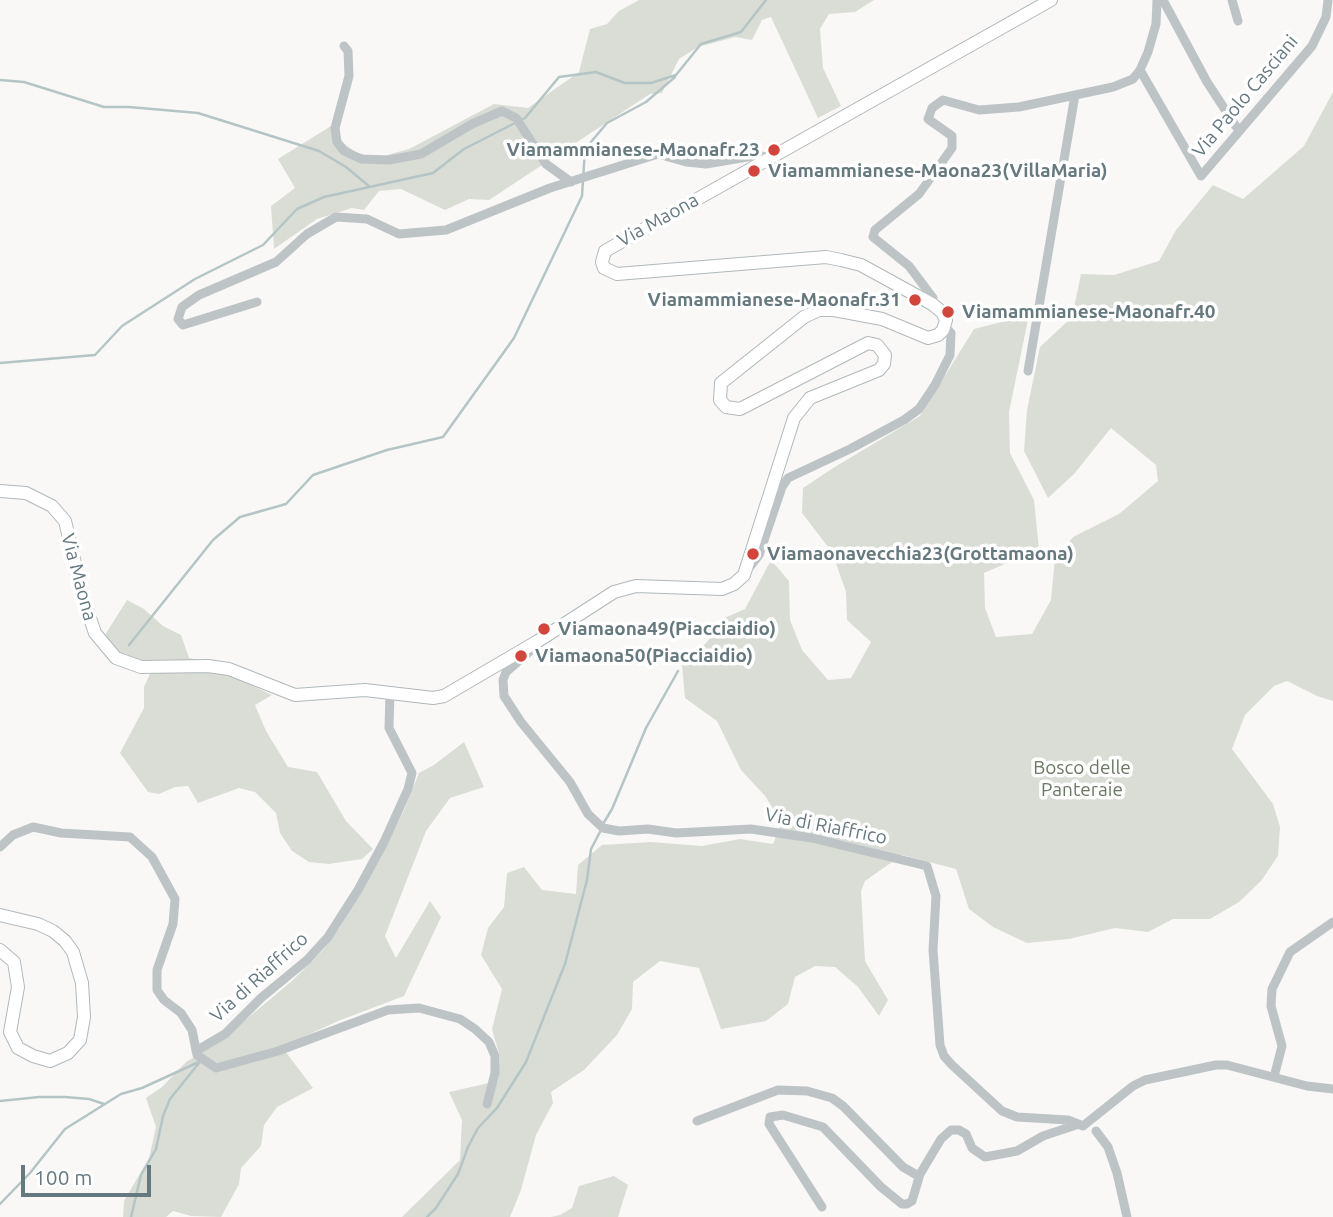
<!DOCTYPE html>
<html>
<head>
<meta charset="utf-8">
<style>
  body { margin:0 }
  #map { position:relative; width:1333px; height:1217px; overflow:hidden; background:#f9f8f7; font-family:Ubuntu,sans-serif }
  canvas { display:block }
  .scale { position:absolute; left:21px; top:1165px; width:130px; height:32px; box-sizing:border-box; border:4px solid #66797f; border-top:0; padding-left:9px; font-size:21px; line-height:24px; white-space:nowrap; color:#66797f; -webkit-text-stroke:5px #fff; paint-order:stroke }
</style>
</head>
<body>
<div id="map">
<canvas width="1333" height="1217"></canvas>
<div class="scale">100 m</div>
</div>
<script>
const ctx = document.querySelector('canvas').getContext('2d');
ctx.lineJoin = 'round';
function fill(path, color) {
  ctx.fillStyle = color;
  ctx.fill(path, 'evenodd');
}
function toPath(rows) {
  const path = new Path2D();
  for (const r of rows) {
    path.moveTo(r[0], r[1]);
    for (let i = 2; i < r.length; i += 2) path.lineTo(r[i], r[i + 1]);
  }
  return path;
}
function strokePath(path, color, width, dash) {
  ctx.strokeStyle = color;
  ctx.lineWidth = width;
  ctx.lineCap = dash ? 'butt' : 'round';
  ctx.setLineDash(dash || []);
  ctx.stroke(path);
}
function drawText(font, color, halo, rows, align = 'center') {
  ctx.font = font + ' Ubuntu,sans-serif';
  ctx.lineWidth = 7;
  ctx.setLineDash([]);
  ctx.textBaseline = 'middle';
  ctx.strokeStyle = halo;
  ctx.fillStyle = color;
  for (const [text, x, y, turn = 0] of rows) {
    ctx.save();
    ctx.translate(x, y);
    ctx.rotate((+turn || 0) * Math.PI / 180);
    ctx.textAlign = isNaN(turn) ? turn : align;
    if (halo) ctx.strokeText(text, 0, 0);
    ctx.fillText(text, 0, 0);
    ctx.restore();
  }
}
fill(toPath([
  [639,0,874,0,855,12,829,14,820,29,823,68,841,106,818,118,771,17,762,20,752,40,735,37,698,47,679,59,662,93,650,94,489,200,469,199,445,210,401,189,379,191,364,210,352,208,317,219,274,249,271,206,295,188,278,159,331,126,340,140,355,152,376,158,409,149,494,104,528,108,579,72,590,29,607,24,619,11],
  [1333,92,1333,701,1317,696,1287,681,1274,686,1245,715,1232,749,1273,804,1280,827,1278,856,1261,881,1239,902,1210,919,1173,919,1148,932,1115,928,1069,939,1027,943,993,927,969,909,956,869,902,855,865,881,861,891,865,961,888,1000,879,1016,858,987,835,967,815,966,795,977,788,1004,766,1021,721,1029,699,968,660,961,633,982,632,1009,617,1035,584,1070,551,1092,553,1103,536,1135,521,1190,510,1217,402,1217,460,1160,462,1120,449,1092,498,1081,500,1057,492,1029,502,989,481,955,488,928,504,907,507,873,524,867,542,890,576,894,578,865,602,845,651,842,702,846,740,839,773,844,781,824,766,797,741,770,717,721,685,698,682,665,707,642,722,619,745,609,771,560,789,581,790,620,802,650,828,680,851,678,871,642,847,620,846,592,832,552,802,513,803,488,833,468,920,416,974,329,1029,315,1009,412,1010,453,1034,500,1039,549,984,573,985,608,996,637,1032,634,1051,600,1055,558,1073,537,1119,514,1158,481,1156,465,1111,428,1074,474,1048,498,1024,451,1027,410,1040,347,1072,317,1081,274,1114,275,1159,261,1176,230,1213,185,1243,199,1304,146],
  [127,600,144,609,163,626,181,635,189,658,198,660,272,695,255,705,266,731,288,767,317,772,346,821,373,849,362,859,329,864,309,862,292,851,280,833,276,813,255,792,239,788,198,803,188,786,175,787,159,794,148,792,120,753,144,708,144,687,150,674,139,660,116,651,105,635],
  [464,742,484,787,450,798,426,831,385,936,396,958,430,901,441,917,404,996,338,1021,282,1047,313,1088,277,1107,264,1125,261,1146,241,1168,239,1184,221,1217,191,1216,173,1211,166,1217,123,1217,124,1201,149,1158,156,1127,146,1098,162,1087,186,1062,218,1043,293,980,323,950,340,927,364,888,404,810,419,773,434,765],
  [614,1176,628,1185,618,1217,551,1217,560,1215,572,1208,579,1186]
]), '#daddd6');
strokePath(toPath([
  [0,80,24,82,104,107,129,107,198,113,319,151,346,167,370,187],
  [521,120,525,118,559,77,596,72,625,83,651,83,676,75,701,44,741,32,766,0],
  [0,363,95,355,122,326,195,279,263,245,297,209,324,197,433,173,464,149,515,123],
  [129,645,213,540,240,517,286,504,313,475,387,450,443,437,514,338,582,196,585,149,607,123,646,102,675,77],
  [603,824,612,809,646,728,678,671],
  [0,1101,39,1097,65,1097,89,1099,104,1104],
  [0,1204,30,1173,65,1129,121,1094,142,1088,201,1061],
  [131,1217,141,1175,156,1149,163,1116,170,1099,199,1063],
  [427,1217,436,1208,458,1174,468,1147,478,1128,497,1108,526,1062,565,964,587,880,591,849,601,830]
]), '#b5c5c5', 2.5);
const secondary = toPath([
  [0,491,26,493,52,506,65,521,83,597,95,633,116,658,141,667,208,666,229,669,295,695,365,690,433,698,444,696,538,641,614,592,636,586,722,589,734,584,744,575,794,418,810,398,879,370,884,364,885,355,877,345,868,343,740,409,726,407,720,400,721,383,804,317,819,310,834,310,882,319,928,338,938,335,943,330,946,320,942,312,932,304,861,265,841,260,826,257,617,274,604,268,602,262,605,251,1051,0],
  [0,915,38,924,53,931,65,941,73,952,82,983,84,1017,80,1040,68,1053,50,1061,33,1056,18,1048,10,1032,18,987,14,962,0,950]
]);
strokePath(secondary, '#b1b8bb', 14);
strokePath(toPath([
  [1157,0,1156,24,1148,52,1140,70,1201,176,1312,46,1326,17,1328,0],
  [1163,0,1207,82,1239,131],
  [1232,0,1238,21],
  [344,46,348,51,349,76,335,128,337,142,344,151,361,159,389,160,421,154,472,124,502,111,516,118,546,164,571,182],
  [257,302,183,325,178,319,182,307,199,295,276,262,307,234,336,217,367,219,399,234,446,230,550,188,658,154,686,162,706,164,759,155,767,158],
  [932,304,933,298,909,266,873,237,875,230,919,194,952,148,952,136,928,119,932,108,943,100,979,110,1019,107,1113,87,1133,79,1140,70],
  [1028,371,1075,95],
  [749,568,759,555,782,487,788,478,850,449,904,420,919,409,935,385,950,355,951,333,945,327],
  [530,651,506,672,503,680,504,696,521,722,570,782,588,814,603,828,619,831,648,829,676,833,751,829,812,838,927,866,936,896,933,950,940,1045,944,1056,952,1065,1002,1111,1017,1117,1068,1120,1083,1126,1133,1086,1145,1080,1216,1065,1227,1065,1307,1086,1333,1089],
  [0,847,13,835,33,827,61,833,130,837,152,857,175,899,173,924,157,970,157,990,164,1000,181,1013,192,1030,197,1055,216,1068,278,1051,388,1010,419,1008,460,1019,475,1029,489,1042,495,1056,495,1073,487,1104],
  [196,1051,225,1034,261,998,307,960,328,937,358,890,384,842,408,789,412,773,389,728,390,692],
  [1274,1077,1282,1046,1271,1006,1272,989,1290,952,1333,922],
  [697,1121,778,1090,807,1091,832,1098,843,1106,903,1167,915,1174,920,1174,941,1139,951,1130,959,1130,966,1134,972,1148,985,1157,1017,1151,1043,1136,1079,1124],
  [1096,1131,1108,1147,1117,1173,1127,1217],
  [822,1207,769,1124,770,1117,783,1115,823,1127,881,1187,902,1204,907,1204,912,1201,920,1174]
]), '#bec4c6', 9);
strokePath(secondary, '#fff', 12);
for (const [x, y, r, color] of [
  [774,150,7,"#d5443a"],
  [754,171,7,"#d5443a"],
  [915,300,7,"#d5443a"],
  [948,312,7,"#d5443a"],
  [753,554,7,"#d5443a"],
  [544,629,7,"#d5443a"],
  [521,656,7,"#d5443a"]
]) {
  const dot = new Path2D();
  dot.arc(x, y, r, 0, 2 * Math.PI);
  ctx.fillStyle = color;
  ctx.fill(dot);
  strokePath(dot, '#fff', 2.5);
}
drawText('19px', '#66797f', '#fff', [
  ["Via Paolo Casciani",1245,96,-50],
  ["Via Maona",658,220,-29],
  ["Via Maona",79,577,75],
  ["Via di Riaffrico",826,826,11],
  ["Via di Riaffrico",259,977,-42]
]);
drawText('bold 19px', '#66797f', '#fff', [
  ["Viamammianese-Maonafr.23",760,150,"right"],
  ["Viamammianese-Maona23(VillaMaria)",768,171],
  ["Viamammianese-Maonafr.31",901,300,"right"],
  ["Viamammianese-Maonafr.40",962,312],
  ["Viamaonavecchia23(Grottamaona)",767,554],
  ["Viamaona49(Piacciaidio)",558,629],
  ["Viamaona50(Piacciaidio)",535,656]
], 'left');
drawText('19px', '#6b7865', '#fff', [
  ["Bosco delle",1082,768],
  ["Panteraie",1082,790]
]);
</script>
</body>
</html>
